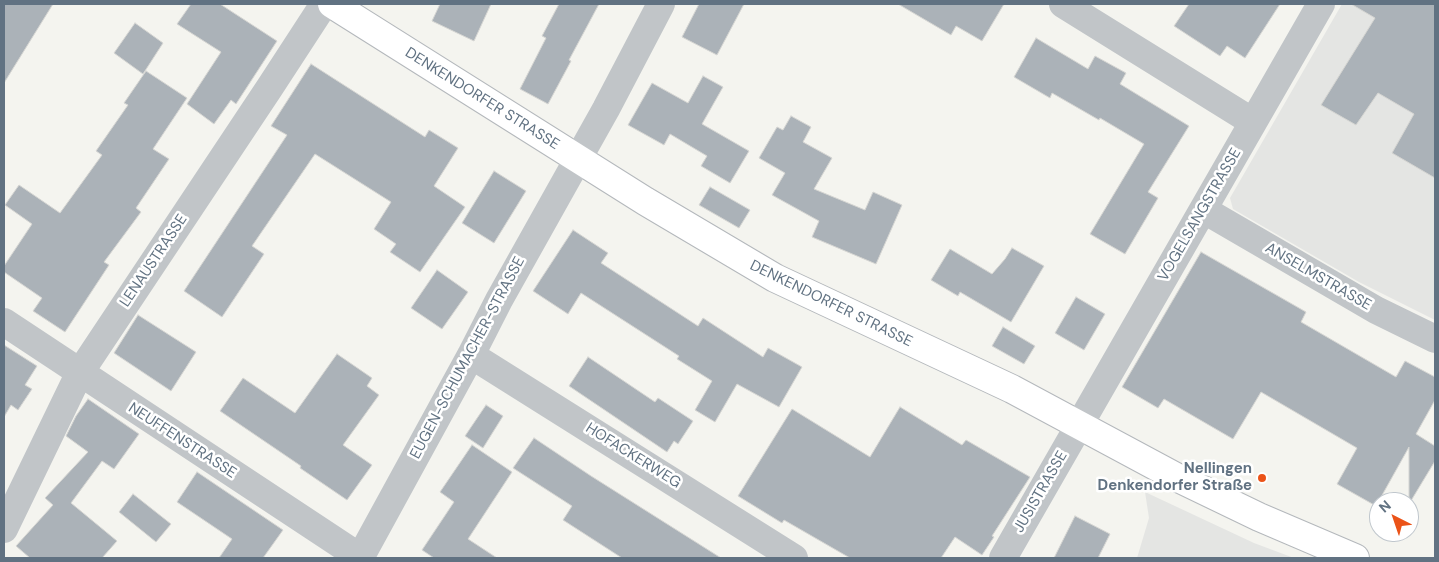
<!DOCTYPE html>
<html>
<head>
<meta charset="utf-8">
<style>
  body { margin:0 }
  #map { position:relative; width:1439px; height:562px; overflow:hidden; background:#f4f4ef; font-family:"DM Sans",sans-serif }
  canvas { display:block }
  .frame { position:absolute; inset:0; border:5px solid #617282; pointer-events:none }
  .north { position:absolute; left:1369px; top:492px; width:50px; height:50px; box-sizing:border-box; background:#fff; border:1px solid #c0c7cd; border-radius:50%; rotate:319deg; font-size:14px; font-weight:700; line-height:20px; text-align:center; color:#617282 }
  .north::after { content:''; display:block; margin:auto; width:18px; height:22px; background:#eb5318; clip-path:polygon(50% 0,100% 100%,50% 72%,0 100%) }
</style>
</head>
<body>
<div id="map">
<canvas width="1439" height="562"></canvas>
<div class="frame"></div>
<div class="north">N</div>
</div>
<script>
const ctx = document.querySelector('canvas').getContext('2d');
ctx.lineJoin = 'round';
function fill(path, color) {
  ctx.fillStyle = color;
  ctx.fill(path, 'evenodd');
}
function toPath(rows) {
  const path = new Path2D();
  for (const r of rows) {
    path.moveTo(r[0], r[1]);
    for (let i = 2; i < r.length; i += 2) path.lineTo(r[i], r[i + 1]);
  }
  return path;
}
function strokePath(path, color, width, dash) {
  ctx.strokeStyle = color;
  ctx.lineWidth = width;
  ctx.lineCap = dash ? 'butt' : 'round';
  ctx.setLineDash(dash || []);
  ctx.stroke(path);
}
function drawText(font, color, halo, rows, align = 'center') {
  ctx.font = font + ' "DM Sans",sans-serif';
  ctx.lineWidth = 5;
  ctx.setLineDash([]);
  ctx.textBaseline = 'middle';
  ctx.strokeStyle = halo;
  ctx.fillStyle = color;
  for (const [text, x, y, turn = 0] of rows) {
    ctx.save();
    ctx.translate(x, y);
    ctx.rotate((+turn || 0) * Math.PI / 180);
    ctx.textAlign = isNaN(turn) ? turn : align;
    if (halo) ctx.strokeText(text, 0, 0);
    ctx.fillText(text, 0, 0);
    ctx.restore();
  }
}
fill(toPath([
  [1342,4,1435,4,1435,320,1359,282,1233,209,1230,198],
  [1145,492,1254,543,1294,558,1137,558,1149,518]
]), '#e4e5e3');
const building = toPath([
  [4,4,53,4,4,83,4,4],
  [191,4,220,4,277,41,236,104,231,100,214,124,187,104,221,52,177,24,191,4],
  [440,4,491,4,474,41,432,21,440,4],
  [559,4,599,4,569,60,571,61,548,104,520,89,546,38,542,36,559,4],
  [699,4,744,4,717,55,682,37,699,4],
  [898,4,1004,4,982,41,956,26,951,35,898,4],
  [1189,4,1280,4,1245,58,1227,46,1220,56,1174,26,1189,4],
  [1351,4,1435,4,1435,178,1392,153,1414,114,1378,93,1356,125,1321,105,1375,18,1351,4],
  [135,23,163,43,143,74,114,53,135,23],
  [1036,38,1088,69,1095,56,1126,73,1120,84,1189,126,1148,192,1158,198,1125,254,1090,234,1144,144,1100,118,1099,120,1052,93,1050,98,1014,77,1036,38],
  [311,64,425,137,429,130,458,148,434,186,465,207,420,272,390,252,396,244,374,229,391,202,315,154,252,246,264,254,222,317,184,291,287,135,271,126,311,64],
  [146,71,187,98,153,149,169,159,136,208,141,212,104,262,109,265,65,332,33,311,42,298,4,272,4,266,32,224,5,205,19,185,60,213,102,155,96,151,128,105,124,103,146,71],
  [703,76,723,87,702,124,749,151,730,183,701,166,707,156,670,134,664,145,628,125,652,83,688,103,703,76],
  [791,116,811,127,803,142,832,158,814,189,865,210,873,192,902,205,876,264,812,237,819,221,772,195,785,173,759,158,777,127,783,130,791,116],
  [494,171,526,191,494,243,462,223,494,171],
  [710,187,750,210,739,228,699,205,710,187],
  [573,230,608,253,601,263,698,326,703,318,763,357,768,348,802,367,779,407,737,384,715,422,695,410,712,381,677,359,679,356,581,293,568,314,533,291,573,230],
  [1012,248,1044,266,1011,322,960,292,958,296,931,280,950,249,992,274,1005,259,1012,248],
  [1201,252,1306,312,1301,322,1396,377,1405,361,1435,377,1435,400,1416,434,1435,446,1435,461,1409,504,1409,447,1376,506,1337,484,1357,448,1261,392,1233,439,1164,399,1158,408,1122,387,1201,252],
  [437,270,468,292,442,329,411,308,437,270],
  [1076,297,1105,314,1084,350,1055,333,1076,297],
  [138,315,196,352,171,391,114,353,138,315],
  [1003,327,1035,346,1024,364,992,346,1003,327],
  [4,345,37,366,25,385,32,389,18,410,11,405,4,417,4,345],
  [337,354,372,378,367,386,379,395,343,445,372,465,347,500,300,468,301,466,220,411,243,378,295,413,337,354],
  [588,357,655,402,658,398,693,421,678,444,674,441,667,452,569,386,588,357],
  [88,399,139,434,114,469,102,461,71,503,117,541,102,558,30,558,16,546,53,505,45,498,88,452,66,436,76,416,88,399],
  [486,405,503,416,483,448,465,436,486,405],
  [900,407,962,445,966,440,1030,477,992,536,994,537,982,555,955,537,941,558,850,558,784,520,782,523,738,496,792,409,870,457,900,407],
  [534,438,591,476,721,558,622,558,563,520,572,506,513,468,534,438],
  [472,445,512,472,468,539,497,558,434,558,422,550,454,502,440,492,472,445],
  [197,472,283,530,263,558,219,558,232,539,177,502,197,472],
  [133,494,171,524,156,542,119,512,133,494],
  [1075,516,1110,534,1098,558,1054,558,1075,516]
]);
fill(building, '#abb2b8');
strokePath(building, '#d5d5d2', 1);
const major = toPath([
  [332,4,645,201,775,278,1012,389,1176,477,1259,517,1355,558]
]);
strokePath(major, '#b4b8bc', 30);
strokePath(toPath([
  [1063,4,1253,122],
  [1204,210,1376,310,1435,339],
  [4,322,361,558],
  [471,355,794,558],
  [4,529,79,374,270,87,324,4],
  [360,558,471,355,499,300,606,109,661,4],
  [1003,558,1321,4]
]), '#c1c5c8', 28);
strokePath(major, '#fff', 28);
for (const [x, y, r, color] of [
  [1262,478,5,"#eb5318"]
]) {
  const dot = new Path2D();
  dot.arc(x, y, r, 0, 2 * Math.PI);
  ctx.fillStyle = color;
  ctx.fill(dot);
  strokePath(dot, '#fff', 2);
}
drawText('15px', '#617282', '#fff', [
  ["DENKENDORFER STRASSE",482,99,32],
  ["VOGELSANGSTRASSE",1200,215,-60],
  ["LENAUSTRASSE",154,261,-56],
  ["ANSELMSTRASSE",1318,277,30],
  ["DENKENDORFER STRASSE",831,304,26],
  ["EUGEN-SCHUMACHER-STRASSE",468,358,-62],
  ["NEUFFENSTRASSE",182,441,33],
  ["HOFACKERWEG",633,456,32],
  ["JUSISTRASSE",1041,492,-60]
]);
drawText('bold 15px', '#617282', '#fff', [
  ["Nellingen",1252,469],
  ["Denkendorfer Straße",1252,486]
], 'right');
</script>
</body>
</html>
